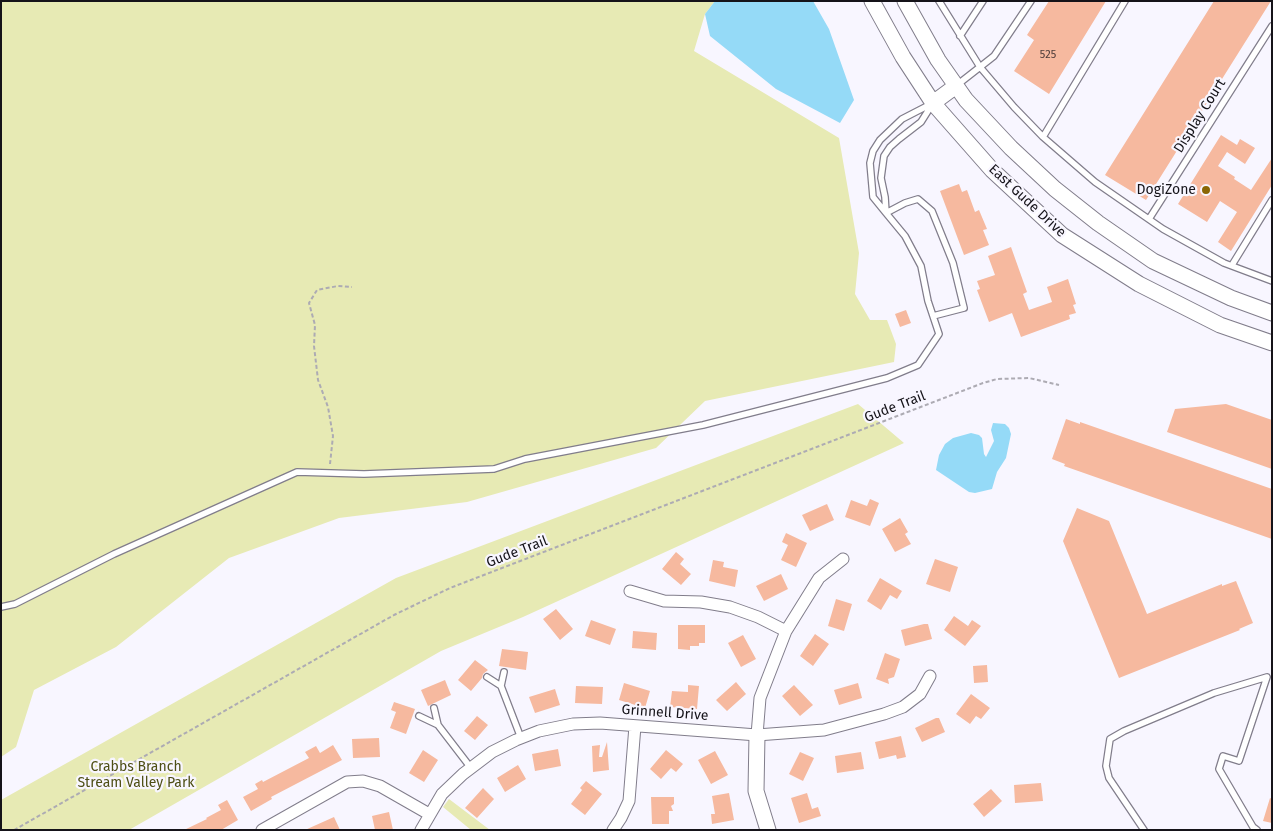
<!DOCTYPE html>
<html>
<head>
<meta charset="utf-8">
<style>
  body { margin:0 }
  #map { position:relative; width:1273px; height:831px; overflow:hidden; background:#f8f6ff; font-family:"Fira Sans",sans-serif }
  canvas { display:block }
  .frame { position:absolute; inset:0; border:2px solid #151319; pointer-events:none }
</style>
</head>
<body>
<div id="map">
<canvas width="1273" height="831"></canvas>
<div class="frame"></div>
</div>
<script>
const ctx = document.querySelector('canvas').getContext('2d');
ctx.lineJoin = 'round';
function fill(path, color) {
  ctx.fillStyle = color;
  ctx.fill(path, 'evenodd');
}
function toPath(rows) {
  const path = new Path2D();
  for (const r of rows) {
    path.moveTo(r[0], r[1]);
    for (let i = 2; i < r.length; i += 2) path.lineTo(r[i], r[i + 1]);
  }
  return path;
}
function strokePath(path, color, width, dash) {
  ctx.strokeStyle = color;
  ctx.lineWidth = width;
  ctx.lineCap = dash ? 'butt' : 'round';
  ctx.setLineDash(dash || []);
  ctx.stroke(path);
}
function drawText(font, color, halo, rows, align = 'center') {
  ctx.font = font + ' "Fira Sans",sans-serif';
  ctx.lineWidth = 4.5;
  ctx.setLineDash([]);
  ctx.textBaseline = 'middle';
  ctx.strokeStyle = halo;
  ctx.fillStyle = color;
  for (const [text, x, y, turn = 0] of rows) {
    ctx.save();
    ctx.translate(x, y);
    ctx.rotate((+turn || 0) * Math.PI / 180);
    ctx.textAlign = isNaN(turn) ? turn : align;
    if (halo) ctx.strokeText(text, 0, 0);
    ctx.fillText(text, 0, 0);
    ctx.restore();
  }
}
fill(toPath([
  [1,1,715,1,705,14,694,51,839,138,859,253,855,294,870,320,887,320,896,344,894,362,705,401,656,448,467,502,339,518,229,558,116,647,34,690,16,747,1,757],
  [858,404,904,443,523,617,441,651,129,830,1,830,1,800,396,578],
  [449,799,490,830,471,830,443,807]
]), '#e7eab4');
fill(toPath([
  [715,1,813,1,829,29,854,100,840,123,776,89,710,36,705,14],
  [993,423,1005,424,1009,428,1011,434,1006,458,997,472,992,489,975,493,969,492,936,470,939,455,945,444,953,438,971,433,979,435,982,438,984,454,986,457,994,441,991,430]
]), '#95daf7');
fill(toPath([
  [1049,1,1106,1,1049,94,1014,71,1034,40,1027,35],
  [1214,1,1271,1,1146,200,1105,175],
  [1221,135,1237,145,1240,139,1255,148,1245,164,1227,152,1218,166,1235,177,1234,179,1251,190,1272,158,1272,185,1231,251,1218,242,1237,212,1220,201,1207,222,1178,204],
  [959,184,962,192,967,190,975,212,979,210,987,229,983,230,989,245,964,255,940,191],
  [1011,247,1027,292,1023,294,1029,310,1052,302,1047,287,1068,279,1076,304,1073,305,1076,313,1069,315,1070,319,1021,337,1012,313,989,322,977,290,980,289,977,281,995,275,988,256],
  [906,310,911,323,900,327,895,314],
  [1226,404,1272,420,1272,469,1167,432,1175,409],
  [1066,419,1080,424,1080,422,1272,489,1272,539,1064,466,1065,464,1052,459],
  [870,499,879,503,870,526,845,517,851,500,867,506],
  [827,504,834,520,810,531,802,515],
  [1077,508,1109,521,1147,614,1222,584,1222,586,1236,581,1253,623,1239,629,1240,630,1119,678,1063,541],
  [900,518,908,532,905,534,911,544,895,552,882,529],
  [786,533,807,543,796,567,781,560,788,545,782,542],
  [676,552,684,559,680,564,691,574,681,585,662,569],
  [935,559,958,567,950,592,926,584],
  [713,560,724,562,723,567,738,570,735,587,709,581],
  [781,574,788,589,764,601,756,586],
  [880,578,902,591,897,599,890,595,881,610,867,601],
  [836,599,852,604,844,631,828,626],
  [556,609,573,629,560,640,543,619],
  [954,616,968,626,972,620,981,626,965,646,944,630],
  [591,620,616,629,610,645,585,636],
  [924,624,928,624,932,639,905,646,901,630],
  [678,625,705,625,705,643,699,643,699,646,690,646,690,650,678,649],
  [633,631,657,633,656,650,632,648],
  [815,634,829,644,813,666,800,656],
  [743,635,756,659,741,667,728,643],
  [502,649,528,652,526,670,499,666],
  [885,653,900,659,894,677,888,679,889,684,876,679],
  [475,660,488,670,483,674,482,678,471,691,458,680],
  [987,665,988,682,974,683,973,666],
  [445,680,451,695,428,706,421,690],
  [736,682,746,694,727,711,716,700],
  [624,683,650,691,645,708,619,700],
  [858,683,862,698,839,705,834,690],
  [688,685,699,686,697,709,670,707,672,691,688,692],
  [794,685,813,705,800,716,782,696],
  [576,686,603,687,602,704,575,703],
  [555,689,560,705,535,713,529,697],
  [971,694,990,708,981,719,976,716,970,724,956,714],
  [394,702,415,709,406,734,390,728,396,712,391,710],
  [477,716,488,725,475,740,464,731],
  [936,718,939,718,945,732,922,742,915,728],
  [901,736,906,757,897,759,896,755,879,759,875,742],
  [379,738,380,757,353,758,352,739],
  [607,742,609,770,593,772,592,746,600,745,599,757,602,757],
  [333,745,342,760,271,797,272,799,251,811,243,797,258,789,255,784,262,780,263,782,309,758,305,752,316,746,320,753],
  [558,749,561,766,535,771,532,754],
  [423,750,438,760,424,782,409,773],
  [666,750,683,764,676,772,671,768,661,779,650,769],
  [715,751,728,775,711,784,698,760],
  [800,752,814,758,803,781,789,774],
  [861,752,864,769,837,773,835,756],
  [518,765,526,779,505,792,497,778],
  [586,781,602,794,585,815,571,804,582,790,580,788],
  [1041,783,1043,801,1015,803,1014,785],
  [483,788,494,799,477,818,465,808],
  [991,789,1002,801,984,817,973,804],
  [729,793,734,820,712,824,711,814,715,814,712,796],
  [807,793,812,809,818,807,821,816,799,823,791,798],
  [651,797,674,797,674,804,671,806,673,811,669,811,669,824,652,824],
  [1270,798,1272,799,1272,823,1263,821],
  [227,800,238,820,221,830,184,830,207,819,206,818,221,810,218,805],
  [389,812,393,830,375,830,372,816],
  [334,817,340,830,305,830]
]), '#f6b99f');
const lane = toPath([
  [939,1,980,67,994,56,1031,1],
  [960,36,983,1],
  [957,85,980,67,1014,107,1043,137,1095,182,1163,229,1224,263,1272,281],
  [933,103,921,122,899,139,890,147,884,156,881,178,885,197,886,213,873,197,870,163,873,151,880,140,902,119,933,103],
  [1043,137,1125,1],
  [1149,219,1272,26],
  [1232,265,1272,200],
  [1,607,15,604,114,554,297,472,364,474,494,469,525,459,703,425,887,378,918,365,939,334,928,301,921,266,905,236,886,213,905,203,918,199,932,211,953,263,964,308,933,316],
  [487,677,501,686,521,738],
  [501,686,504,672],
  [434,708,438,725],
  [419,716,438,725,471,768],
  [1144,830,1109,778,1106,766,1110,739,1124,731,1214,693,1267,677,1239,761,1223,756,1219,769,1253,827,1257,830]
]);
const street = toPath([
  [630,591,664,601,701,602,730,607,758,617,786,631],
  [757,735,760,698,786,631,819,578,843,559],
  [262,830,347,782,363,781,380,786,429,814],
  [421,830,442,794,463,774,492,752,516,740,539,731,573,724,600,723,757,735,824,730,884,714,903,707,920,694,930,676],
  [613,830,621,818,629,801,635,726]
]);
const secondary = toPath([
  [872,1,903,57,933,103,992,170,1062,235,1139,284,1220,325,1272,343],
  [905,1,938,60,966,100,1011,148,1055,189,1098,223,1153,261,1231,298,1272,313],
  [933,103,956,86],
  [757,735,756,791,768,830]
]);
strokePath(lane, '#817d8b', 8);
strokePath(street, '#817d8b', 13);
strokePath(secondary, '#817d8b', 17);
strokePath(toPath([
  [330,464,333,436,328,407,318,380,314,346,315,325,309,303,317,290,338,286,352,287],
  [14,830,394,615,450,588,983,383,997,379,1029,378,1059,385]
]), '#adabb3', 2, [4, 2.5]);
strokePath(lane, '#fff', 5.5);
strokePath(street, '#fff', 11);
strokePath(secondary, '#fff', 15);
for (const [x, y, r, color] of [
  [1206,190,5,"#8a6604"]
]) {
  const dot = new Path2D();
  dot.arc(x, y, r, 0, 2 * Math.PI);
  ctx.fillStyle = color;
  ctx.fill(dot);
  strokePath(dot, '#f8f6ff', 2);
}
drawText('11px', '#4d3c3a', null, [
  ["525",1048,55]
]);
drawText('14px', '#151319', '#f8f6ff', [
  ["Display Court",1200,116,-58],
  ["East Gude Drive",1027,201,43],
  ["Gude Trail",895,407,-21],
  ["Gude Trail",517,552,-21],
  ["Grinnell Drive",665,713,4]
]);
drawText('14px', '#151319', '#f8f6ff', [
  ["DogiZone",1196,190]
], 'right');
drawText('14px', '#4e4f15', '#f8f6ff', [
  ["Crabbs Branch",136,767],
  ["Stream Valley Park",136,783]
]);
</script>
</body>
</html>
